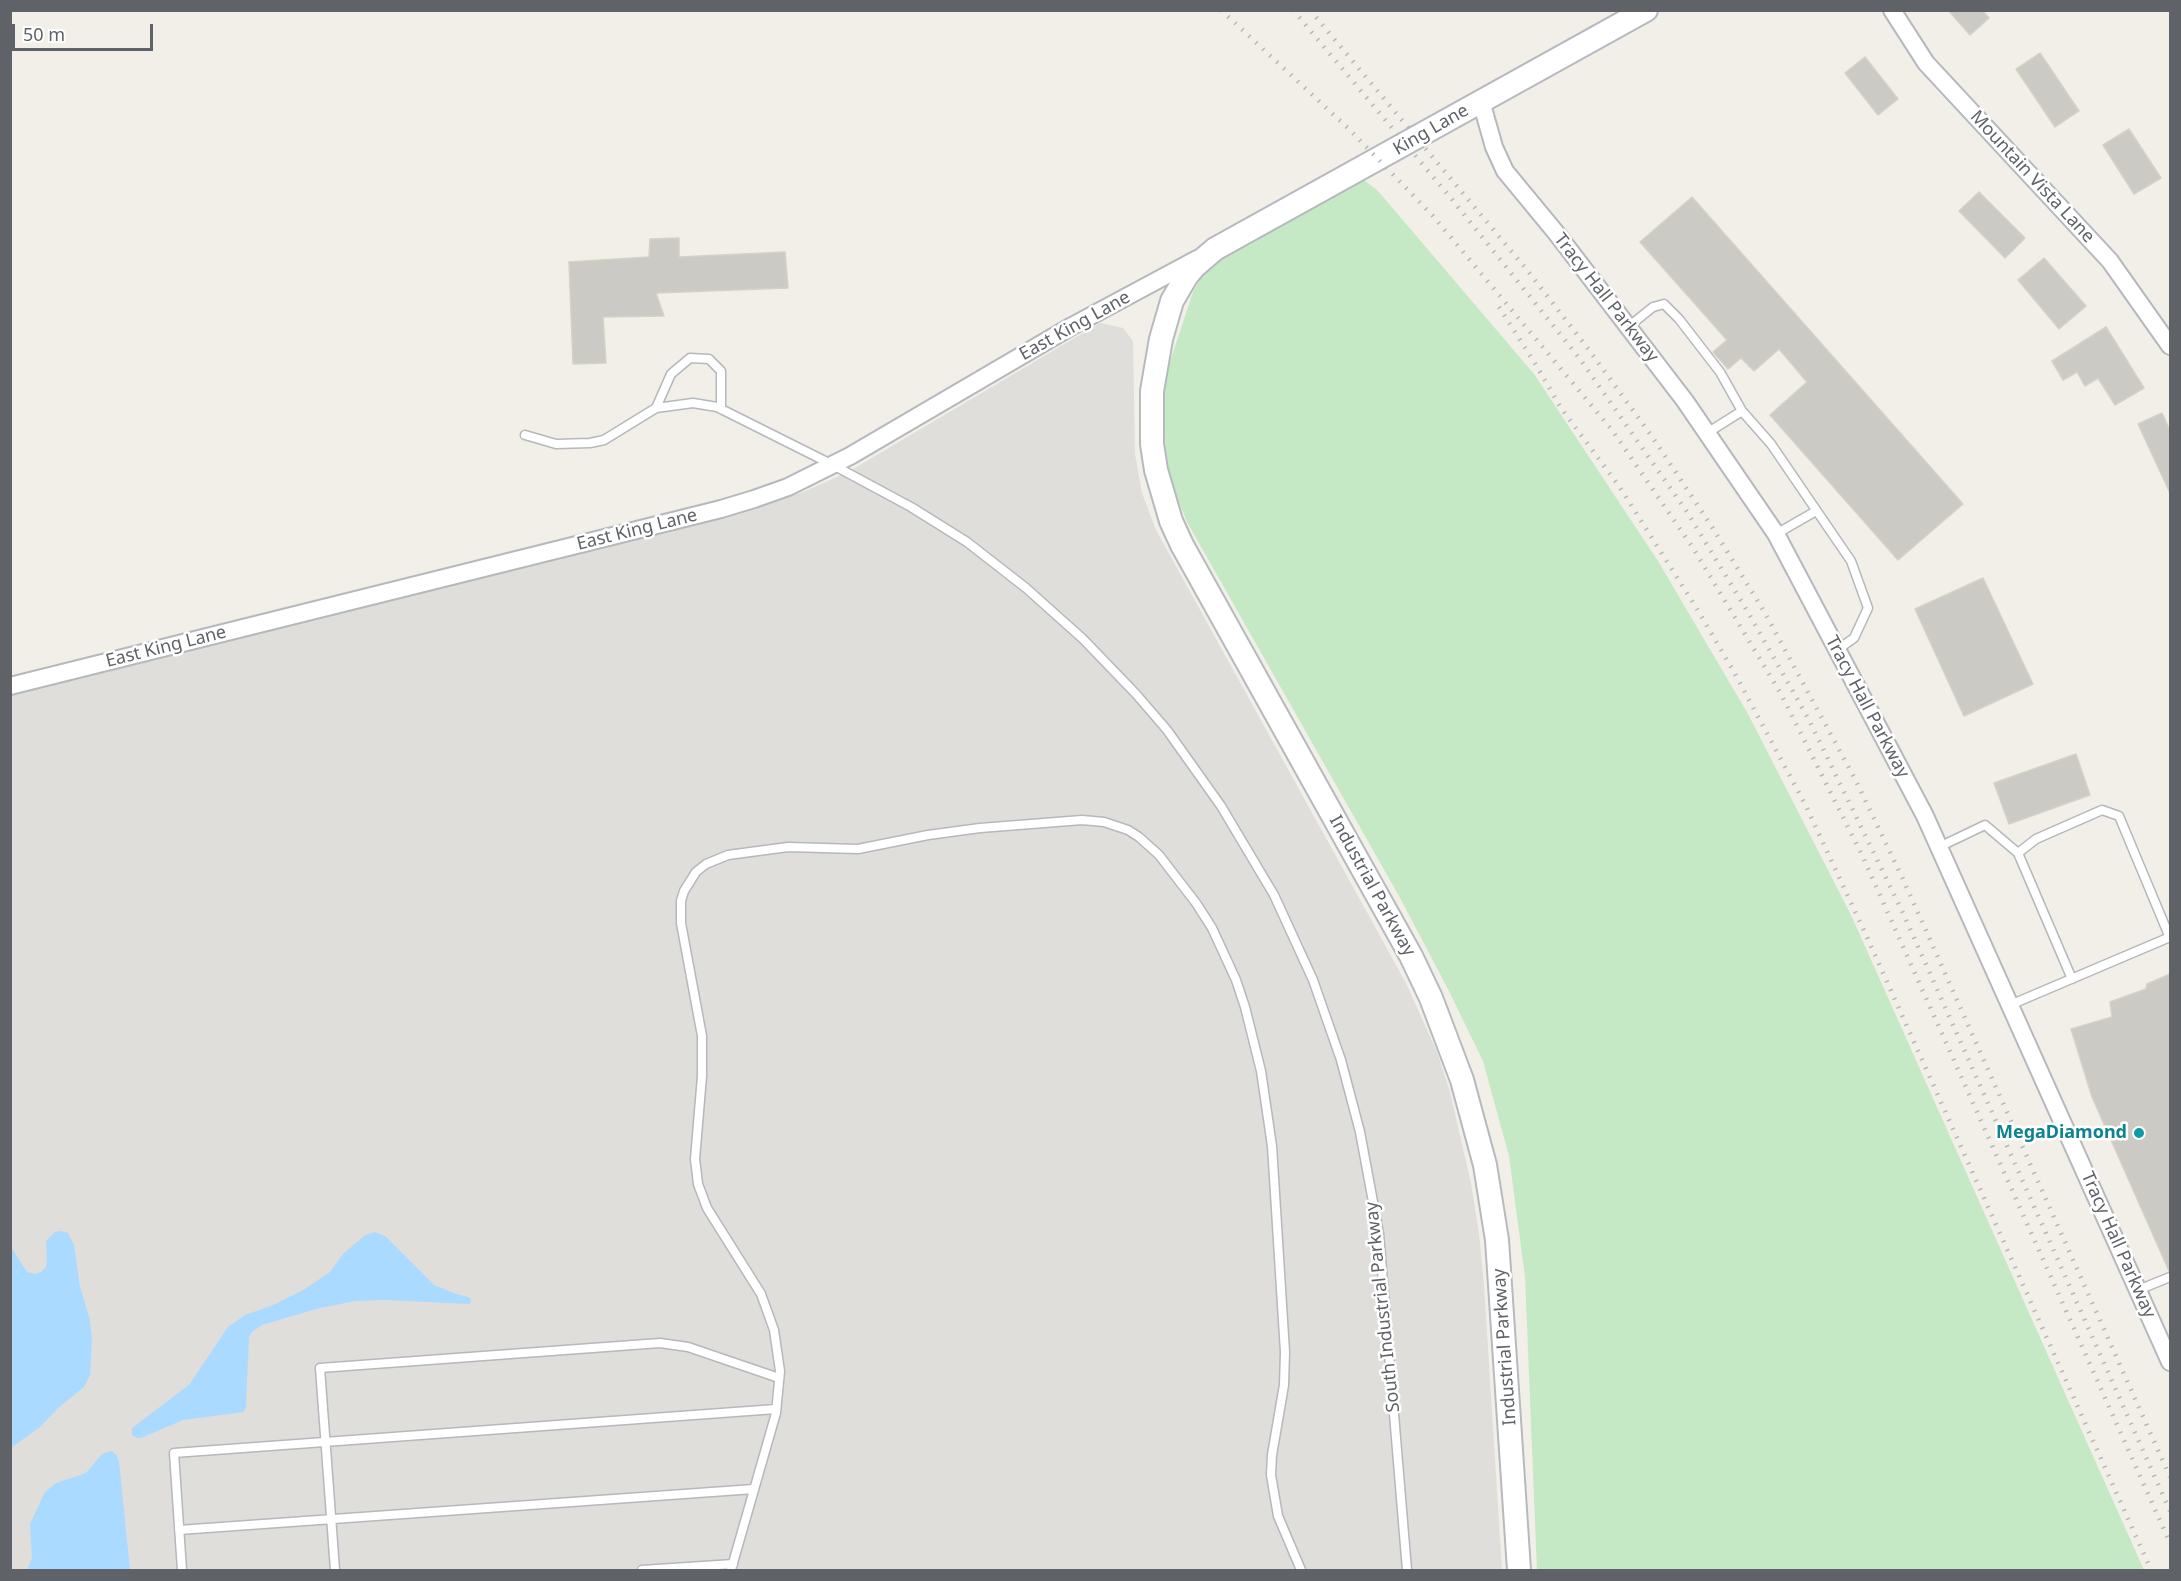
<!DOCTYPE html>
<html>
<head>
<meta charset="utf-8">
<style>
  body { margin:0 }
  #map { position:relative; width:2181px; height:1581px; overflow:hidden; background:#f1efe8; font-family:"Noto Sans",sans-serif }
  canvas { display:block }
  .frame { position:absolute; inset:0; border:12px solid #5f6368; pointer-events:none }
  .scale { position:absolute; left:12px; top:24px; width:141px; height:27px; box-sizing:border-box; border:3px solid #5f6368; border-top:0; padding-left:8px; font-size:18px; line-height:21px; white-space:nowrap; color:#5f6368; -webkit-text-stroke:4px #fff; paint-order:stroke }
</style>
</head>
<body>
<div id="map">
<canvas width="2181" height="1581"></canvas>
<div class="frame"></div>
<div class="scale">50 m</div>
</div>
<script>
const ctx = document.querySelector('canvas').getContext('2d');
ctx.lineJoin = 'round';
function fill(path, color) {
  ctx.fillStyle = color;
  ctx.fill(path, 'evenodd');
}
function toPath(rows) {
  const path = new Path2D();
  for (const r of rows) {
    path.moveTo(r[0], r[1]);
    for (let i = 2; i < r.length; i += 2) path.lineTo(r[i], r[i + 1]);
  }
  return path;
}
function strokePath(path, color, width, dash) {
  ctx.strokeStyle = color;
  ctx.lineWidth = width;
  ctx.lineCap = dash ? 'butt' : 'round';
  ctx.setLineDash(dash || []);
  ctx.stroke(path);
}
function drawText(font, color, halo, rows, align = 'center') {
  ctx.font = font + ' "Noto Sans",sans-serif';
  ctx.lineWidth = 5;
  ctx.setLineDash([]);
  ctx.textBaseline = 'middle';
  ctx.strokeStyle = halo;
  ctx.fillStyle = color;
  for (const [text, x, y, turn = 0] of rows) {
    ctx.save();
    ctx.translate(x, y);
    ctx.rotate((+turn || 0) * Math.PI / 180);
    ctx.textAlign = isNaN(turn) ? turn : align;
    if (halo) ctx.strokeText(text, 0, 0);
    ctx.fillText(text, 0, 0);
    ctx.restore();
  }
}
fill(toPath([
  [1100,323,1123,328,1133,341,1135,454,1142,493,1156,530,1406,983,1437,1052,1450,1092,1471,1183,1479,1234,1484,1285,1502,1570,11,1570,11,694,773,502,801,493,848,472]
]), '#e0deda');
fill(toPath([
  [1360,177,1378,191,1534,374,1658,561,1748,714,1851,915,2144,1570,1537,1570,1525,1277,1509,1156,1483,1061,1448,989,1399,896,1187,522,1173,487,1165,454,1163,414,1166,374,1193,292,1207,267,1234,247]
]), '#c5e8c5');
fill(toPath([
  [61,1231,68,1233,74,1245,80,1287,90,1320,92,1340,90,1375,84,1387,58,1408,40,1427,11,1448,11,1247,27,1272,35,1274,41,1272,46,1267,47,1260,46,1241,55,1232],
  [375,1232,385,1236,434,1285,456,1294,468,1297,471,1299,470,1304,384,1300,355,1301,316,1309,262,1325,252,1332,249,1337,246,1406,244,1412,183,1420,141,1438,137,1438,132,1435,132,1428,189,1385,228,1327,245,1315,273,1305,305,1289,330,1272,343,1254,364,1236],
  [112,1451,116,1455,119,1461,130,1570,27,1570,32,1558,30,1524,45,1492,56,1483,86,1473,102,1454]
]), '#aadaff');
const building = toPath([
  [1948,10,1982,10,1989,18,1970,35,1948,10],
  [2040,53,2079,111,2055,127,2016,69,2040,53],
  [1865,57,1898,99,1878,115,1845,73,1865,57],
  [2129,129,2161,178,2134,194,2103,145,2129,129],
  [1979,192,2025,238,2005,258,1959,211,1979,192],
  [1692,197,1963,504,1898,560,1770,415,1807,382,1779,349,1754,371,1741,358,1728,369,1713,352,1727,340,1640,242,1692,197],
  [679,238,679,257,785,252,788,288,656,293,664,316,603,317,606,363,573,364,569,262,649,257,650,239,679,238],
  [2044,258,2086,306,2059,329,2018,280,2044,258],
  [2106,327,2144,388,2115,405,2098,378,2085,386,2077,372,2063,380,2052,361,2106,327],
  [2162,413,2170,431,2170,493,2138,424,2162,413],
  [1983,578,2033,684,1964,716,1915,609,1983,578],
  [2076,754,2090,795,2009,824,1994,783,2076,754],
  [2170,974,2170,1271,2169,1271,2092,1097,2071,1029,2112,1017,2110,1002,2146,989,2147,984,2170,974]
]);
fill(building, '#cccac5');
strokePath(building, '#d6d1c6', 1.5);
const lane = toPath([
  [1628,327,1653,307,1664,304,1679,319,1720,372,1742,411,1771,444,1851,561,1868,608,1854,638,1837,650],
  [656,408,671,374,690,358,709,359,721,371,721,409],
  [1707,433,1742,411],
  [525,435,556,444,590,443,604,440,656,408,693,403,717,407,833,465,911,507,967,542,1026,588,1083,639,1136,694,1167,730,1221,806,1274,895,1313,980,1341,1060,1360,1132,1379,1234,1407,1570],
  [1776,534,1816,511],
  [1939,847,1985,825,2018,853,2072,979],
  [2018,853,2036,839,2102,810,2119,816,2170,938],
  [2010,1005,2170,937],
  [2138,1290,2170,1277],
  [179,1530,754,1489],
  [182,1570,174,1453,776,1409],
  [335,1570,320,1368,660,1343,688,1347,779,1378],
  [642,1570,733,1564],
  [731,1570,776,1413,780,1371,774,1330,761,1294,707,1208,698,1184,695,1159,702,1076,702,1036,681,923,681,901,684,891,696,872,706,864,728,855,788,847,858,849,928,835,980,828,1082,820,1104,822,1128,830,1139,837,1159,855,1196,903,1212,928,1236,980,1245,1007,1261,1071,1272,1146,1285,1352,1284,1385,1272,1455,1271,1475,1278,1516,1301,1570]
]);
const street = toPath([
  [1892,10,1926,63,2110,261,2170,346],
  [1481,101,1494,147,1505,171,1557,234,1685,401,1776,534,1925,816,2170,1362],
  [10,686,721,509,754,499,788,487,850,456,1072,326,1197,259]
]);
const secondary = toPath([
  [1519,1570,1497,1240,1485,1165,1462,1080,1431,998,1411,956,1182,545,1171,521,1156,470,1152,444,1152,391,1161,339,1172,301,1186,277,1194,267,1215,249,1646,10]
]);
strokePath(lane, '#b5b8bc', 11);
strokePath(street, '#b5b8bc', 20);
strokePath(secondary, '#b6babf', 26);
strokePath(lane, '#fff', 8);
strokePath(street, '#fff', 16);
strokePath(secondary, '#fff', 22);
strokePath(toPath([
  [1221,10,1350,130,1433,216,1612,430,1693,548,1781,694,1862,855,2170,1543],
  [1293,10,1450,197,1580,359,1687,512,1749,614,1809,720,1903,913,2170,1511],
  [1310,10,1527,270,1589,350,1653,438,1712,527,1765,613,1855,779,1902,877,2170,1477],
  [1499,307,1536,365,1561,408,1619,486,1697,609,1734,672,1805,804,1866,935,2151,1570]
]), '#b6b7b8', 4.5, [1.5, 8]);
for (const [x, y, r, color] of [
  [2139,1133,6,"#0f9aa8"]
]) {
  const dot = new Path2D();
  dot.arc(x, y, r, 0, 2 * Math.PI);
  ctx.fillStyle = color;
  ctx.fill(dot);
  strokePath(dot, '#fff', 2);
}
drawText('18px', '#5f6368', '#fff', [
  ["King Lane",1431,130,-30],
  ["Mountain Vista Lane",2032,177,47],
  ["Tracy Hall Parkway",1606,298,52],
  ["East King Lane",1075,326,-29],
  ["East King Lane",637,530,-14],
  ["East King Lane",166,647,-14],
  ["Tracy Hall Parkway",1867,707,62],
  ["Industrial Parkway",1372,886,61],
  ["Tracy Hall Parkway",2118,1245,66],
  ["South Industrial Parkway",1383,1307,-96],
  ["Industrial Parkway",1505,1347,-94]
]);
drawText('bold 18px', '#0d838f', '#fff', [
  ["MegaDiamond",2127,1133]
], 'right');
</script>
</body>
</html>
